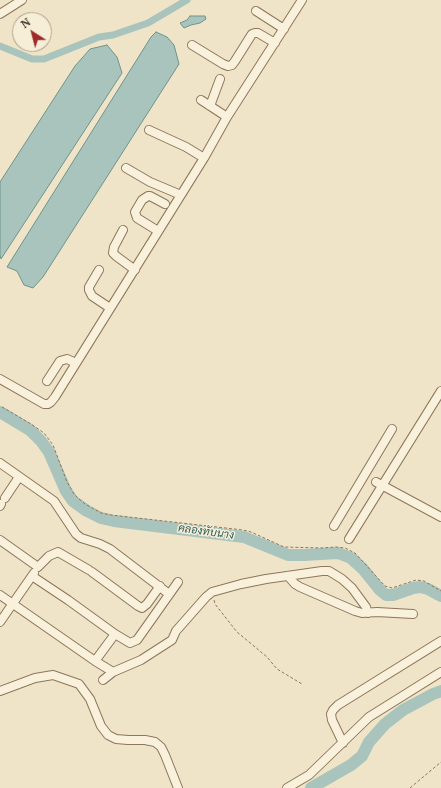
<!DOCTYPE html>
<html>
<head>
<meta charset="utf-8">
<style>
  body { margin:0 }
  #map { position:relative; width:441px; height:788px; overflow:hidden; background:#f0e4c8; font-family:"Noto Serif",serif }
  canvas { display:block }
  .north { position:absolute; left:12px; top:12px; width:40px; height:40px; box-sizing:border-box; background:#f7eed8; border:1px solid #ada18e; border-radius:50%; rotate:324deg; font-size:11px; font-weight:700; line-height:16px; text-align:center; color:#3d2e20 }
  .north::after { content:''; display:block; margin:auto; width:14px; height:18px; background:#9e2a2b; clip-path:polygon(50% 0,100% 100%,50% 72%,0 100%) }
</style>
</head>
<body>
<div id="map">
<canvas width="441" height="788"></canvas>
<div class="north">N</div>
</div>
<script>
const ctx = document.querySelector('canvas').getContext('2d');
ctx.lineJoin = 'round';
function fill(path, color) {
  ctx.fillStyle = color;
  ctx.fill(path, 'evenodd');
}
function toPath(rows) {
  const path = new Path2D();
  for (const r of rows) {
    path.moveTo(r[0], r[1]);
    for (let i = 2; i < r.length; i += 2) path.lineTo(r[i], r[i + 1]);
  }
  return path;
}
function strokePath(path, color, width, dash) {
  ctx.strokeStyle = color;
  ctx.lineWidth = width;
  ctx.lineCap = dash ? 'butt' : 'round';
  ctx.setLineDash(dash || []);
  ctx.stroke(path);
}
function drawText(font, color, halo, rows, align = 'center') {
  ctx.font = font + ' "Noto Serif",Sarabun,serif';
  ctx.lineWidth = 3;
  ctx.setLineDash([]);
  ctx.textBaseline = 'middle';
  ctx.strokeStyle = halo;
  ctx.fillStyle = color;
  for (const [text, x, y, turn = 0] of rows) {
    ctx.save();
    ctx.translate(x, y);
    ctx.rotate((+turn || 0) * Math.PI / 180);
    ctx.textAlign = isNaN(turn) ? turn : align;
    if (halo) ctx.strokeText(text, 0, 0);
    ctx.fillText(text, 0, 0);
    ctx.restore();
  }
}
const water = toPath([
  [190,16,205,16,206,19,200,23,191,25,184,28,180,23,187,20,190,16],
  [156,32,167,37,174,45,179,64,43,277,33,288,24,285,17,271,7,267,151,37,156,32],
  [107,45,117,57,122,73,1,259,0,255,0,182,75,66,90,49,107,45]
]);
fill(water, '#a9c4bc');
strokePath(water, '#6f938a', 1);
strokePath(toPath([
  [0,46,32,59,44,59,99,37,113,35,148,23,187,0]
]), '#a9c4bc', 7);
strokePath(toPath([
  [0,412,30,430,41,441,49,452,66,491,73,501,87,511,101,518,114,521,244,537,288,555,304,555,338,553,351,558,363,569,380,590,386,595,393,595,413,588,420,587,428,589,441,596],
  [311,788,351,765,362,756,369,742,385,724,403,710,433,694,441,691]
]), '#a9c4bc', 12);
const minor = toPath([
  [256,11,284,29],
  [0,14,22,0],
  [192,45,223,64,228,66,232,65,235,61,252,34,255,33,258,33,275,43],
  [201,100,227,117],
  [210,106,220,79],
  [149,130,186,147,204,158],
  [126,168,150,182,181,195],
  [123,230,114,247,113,253,116,256,135,270],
  [158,231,137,218,135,212,142,200,148,196,150,196,165,204],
  [99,270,89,287,89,290,92,296,110,308],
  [0,379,44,404,48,404,51,402,55,397,204,158,227,117,302,0],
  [47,381,60,361,67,359,76,363],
  [0,463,54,501,76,534,81,538,100,544,110,549,169,594],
  [376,482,441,517],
  [5,498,19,477],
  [0,506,1,504],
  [334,526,392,429],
  [349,539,441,391],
  [0,540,38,567,49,556,58,552,89,570],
  [92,572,138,606,142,608,147,604,160,586],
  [32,576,68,600,115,634,95,661],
  [288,576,295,584,300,587,355,611,362,613,377,612,413,614],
  [0,595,95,661,113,672],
  [0,622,34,573],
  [115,634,130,643,137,640,178,582],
  [103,680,113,672,141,660,172,640,176,631,206,597,212,592,241,584,266,579,322,571,329,571,342,579,352,588,366,607,368,613],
  [0,691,35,678,53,675,79,684,90,699,101,726,108,735,116,739,128,740,145,740,155,742,161,747,165,755,178,788],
  [343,743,332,720,331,714,333,710,338,705,441,641],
  [287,788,309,775,369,717,441,672]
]);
strokePath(minor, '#8d765c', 10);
strokePath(toPath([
  [2,407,31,424,44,433,53,445,67,482,74,494,79,499,85,504,101,513,111,515,243,530,251,532,284,547,321,548,336,547,345,548,355,553,385,586,392,588,416,580,424,581,441,591],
  [214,600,215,604,237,632,267,657,277,669,302,684],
  [410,788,441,762]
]), '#8d765c', 1, [3, 2]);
strokePath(minor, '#faf1dc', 8);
drawText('italic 11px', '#2f5d5a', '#f7eed8', [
  ["คลองทับนาง",206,532,8]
]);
</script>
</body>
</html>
